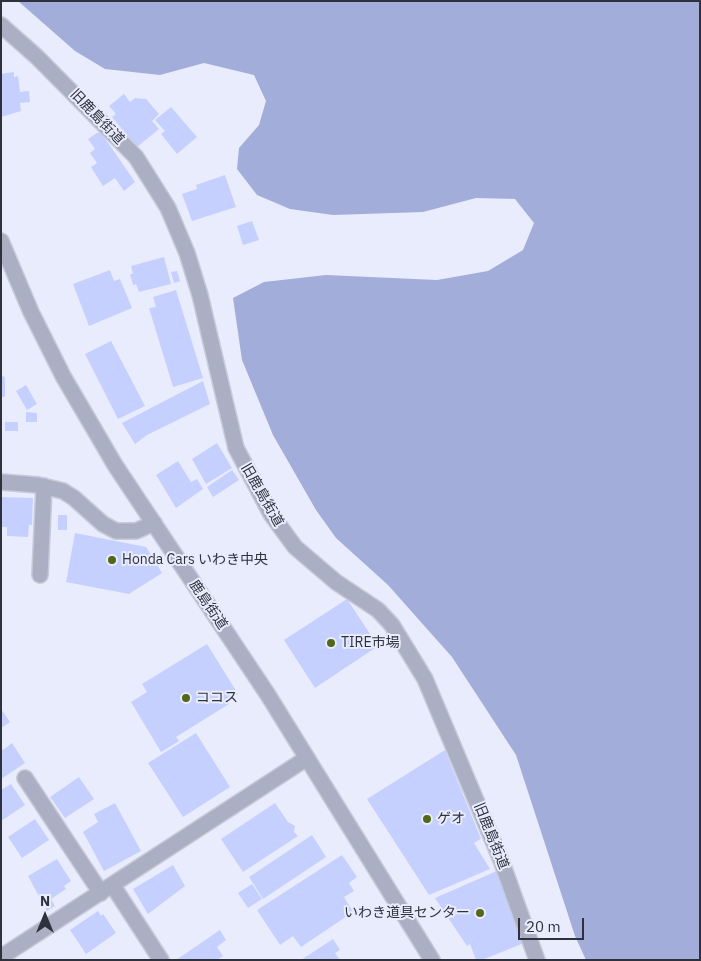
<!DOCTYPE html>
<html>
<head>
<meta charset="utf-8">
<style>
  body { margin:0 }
  #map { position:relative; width:701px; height:961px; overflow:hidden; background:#e8ecfc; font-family:"IBM Plex Sans",sans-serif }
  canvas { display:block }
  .frame { position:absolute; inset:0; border:2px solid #2f313c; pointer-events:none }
  .north { position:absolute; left:20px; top:891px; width:50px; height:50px; -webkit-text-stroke:4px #e8ecfc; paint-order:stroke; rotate:0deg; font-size:14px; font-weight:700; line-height:20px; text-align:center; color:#2f313c }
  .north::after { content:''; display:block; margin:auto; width:18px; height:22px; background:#2f313c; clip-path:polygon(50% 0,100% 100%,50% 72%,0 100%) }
  .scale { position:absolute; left:518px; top:918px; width:66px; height:22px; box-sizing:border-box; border:2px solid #2f313c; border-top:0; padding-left:6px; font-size:15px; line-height:18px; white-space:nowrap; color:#2f313c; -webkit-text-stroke:4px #e8ecfc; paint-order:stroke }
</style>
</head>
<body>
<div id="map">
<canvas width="701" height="961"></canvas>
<div class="frame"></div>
<div class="north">N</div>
<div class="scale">20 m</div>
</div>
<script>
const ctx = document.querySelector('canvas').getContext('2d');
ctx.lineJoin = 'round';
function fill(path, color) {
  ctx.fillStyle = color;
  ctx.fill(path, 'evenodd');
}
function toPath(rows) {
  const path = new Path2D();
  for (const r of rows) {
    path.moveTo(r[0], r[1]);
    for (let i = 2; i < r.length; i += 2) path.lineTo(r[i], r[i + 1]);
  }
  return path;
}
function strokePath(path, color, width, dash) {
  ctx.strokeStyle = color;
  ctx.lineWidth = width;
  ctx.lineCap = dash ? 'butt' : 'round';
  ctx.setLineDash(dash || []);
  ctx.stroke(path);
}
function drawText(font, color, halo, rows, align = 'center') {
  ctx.font = font + ' "IBM Plex Sans","Noto Sans JP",sans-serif';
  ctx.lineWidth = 4;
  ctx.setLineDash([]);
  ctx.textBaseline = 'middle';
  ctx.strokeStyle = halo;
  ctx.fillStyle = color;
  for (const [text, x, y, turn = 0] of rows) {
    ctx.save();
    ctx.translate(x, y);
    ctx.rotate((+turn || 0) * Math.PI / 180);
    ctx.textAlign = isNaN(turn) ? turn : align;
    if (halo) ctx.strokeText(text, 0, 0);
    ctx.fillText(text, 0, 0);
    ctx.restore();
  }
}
fill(toPath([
  [18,1,700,1,700,960,586,960,575,936,516,755,452,657,388,585,336,538,316,510,273,435,242,360,233,298,264,282,326,275,437,280,488,271,523,250,534,223,515,199,476,198,423,212,333,215,290,209,257,195,237,169,239,148,259,125,266,101,254,75,204,63,160,75,105,69,75,51]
]), '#a3add9');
fill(toPath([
  [14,72,14,77,18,76,20,92,29,91,30,102,20,103,21,111,1,117,1,74],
  [124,94,130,102,135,98,146,99,159,114,152,121,159,129,137,147,112,117,116,114,109,106],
  [171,107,197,137,177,154,161,134,165,131,155,120],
  [100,131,135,182,124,191,115,178,103,186,91,167,97,163,90,153,95,149,88,139],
  [225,175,236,207,192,221,182,194,197,189,196,185],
  [252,221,259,240,243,245,237,226],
  [164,257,171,284,139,292,136,284,133,285,130,274,133,274,131,266],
  [110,270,114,281,120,279,132,308,89,326,73,284],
  [177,271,180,281,174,283,171,272],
  [176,290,203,378,173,387,149,308,156,307,153,297],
  [111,341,145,406,118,419,85,354],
  [1,376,5,377,5,397,1,397],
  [203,381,210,404,147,435,135,444,122,423],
  [26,385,37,404,27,410,16,391],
  [26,412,37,413,37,422,26,422],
  [5,422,18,422,18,431,5,431],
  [217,443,232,468,206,484,192,459],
  [178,461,191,482,197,479,203,489,176,508,156,475],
  [232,470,239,480,213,497,207,487],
  [1,497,33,498,32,525,29,525,28,537,7,536,7,527,1,527],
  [58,515,67,515,67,530,58,530],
  [75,533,146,547,162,573,129,594,66,582],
  [347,599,378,646,315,688,284,640],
  [207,644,238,694,227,701,229,704,176,737,179,741,161,752,131,702,147,692,142,684],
  [1,709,10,722,1,728],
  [196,733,230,787,183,817,148,763],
  [12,743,25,763,1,779,1,747,3,750],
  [445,750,481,839,474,843,490,869,429,895,367,799],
  [79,777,94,799,65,818,50,797],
  [11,784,25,805,1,821,1,790],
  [115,803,141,851,104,871,83,832,98,822,94,814],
  [275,803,288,822,295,826,294,832,298,836,243,872,221,839],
  [35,819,49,840,22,858,8,837],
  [312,835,326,857,263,899,249,877],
  [342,855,357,877,349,883,354,891,344,897,353,912,301,947,293,936,280,945,257,910],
  [57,859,71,881,64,886,66,889,51,899,55,906,47,911,28,876],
  [173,865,185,886,148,914,133,889],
  [499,870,524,943,482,960,476,960,470,944,467,946,435,898],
  [252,884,262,899,248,908,238,893],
  [98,911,101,916,103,914,116,933,86,954,70,930],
  [220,930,226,940,217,947,223,956,217,960,176,960],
  [333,939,340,950,335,953,340,960,301,960]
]), '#c6d0fe');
const minor = toPath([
  [1,25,37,57,136,157,168,208,187,253,200,295,236,448,271,514,295,547,336,582,378,610,392,625,425,679,501,860,537,960],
  [1,482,38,485,63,491,74,498,103,524,116,531,136,531,154,523],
  [40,575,44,486],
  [25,778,101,893],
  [113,886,161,960],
  [1,957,307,758]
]);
const tertiary = toPath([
  [1,241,31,312,63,376,115,465,268,695,432,960]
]);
strokePath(minor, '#c7cad9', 18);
strokePath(tertiary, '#c7cad9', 18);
strokePath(minor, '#aaafc3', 15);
strokePath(tertiary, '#aaafc3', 15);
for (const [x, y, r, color] of [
  [112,560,5,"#506818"],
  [331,643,5,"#506818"],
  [186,698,5,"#506818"],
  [427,819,5,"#506818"],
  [480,913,5,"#506818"]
]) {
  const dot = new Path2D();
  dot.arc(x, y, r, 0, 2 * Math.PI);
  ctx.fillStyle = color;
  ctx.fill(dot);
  strokePath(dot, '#e8ecfc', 2);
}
drawText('14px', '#2f313c', '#e8ecfc', [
  ["旧鹿島街道",97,117,46],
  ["旧鹿島街道",262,495,60],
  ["鹿島街道",208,605,56],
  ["旧鹿島街道",491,836,68]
]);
drawText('14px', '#2f313c', '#e8ecfc', [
  ["Honda Cars いわき中央",122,560],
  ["TIRE市場",341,643],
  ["ココス",196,698],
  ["ゲオ",437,819],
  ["いわき道具センター",470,913,"right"]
], 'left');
</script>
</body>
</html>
